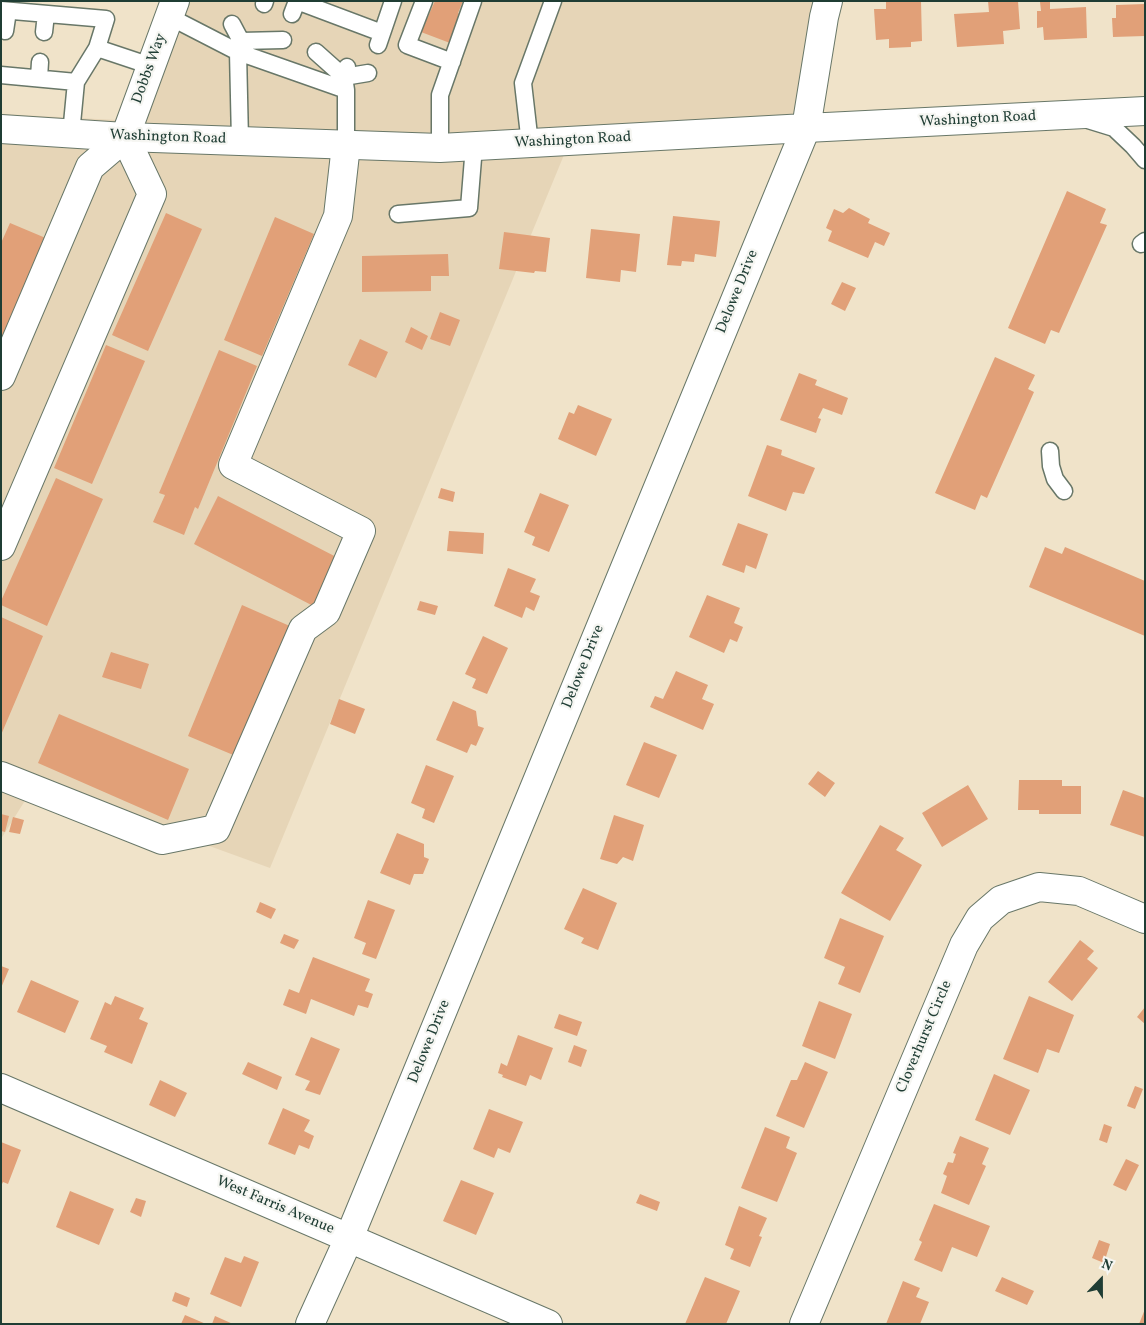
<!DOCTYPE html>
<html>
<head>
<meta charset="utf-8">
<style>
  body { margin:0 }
  #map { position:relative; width:1146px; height:1325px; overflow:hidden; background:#f0e3c9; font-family:Vollkorn,serif }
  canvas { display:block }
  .frame { position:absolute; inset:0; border:2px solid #1f3d34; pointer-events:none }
  .north { position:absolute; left:1076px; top:1255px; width:50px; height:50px; -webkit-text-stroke:4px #f6f6f2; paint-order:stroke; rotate:22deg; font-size:14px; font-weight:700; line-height:20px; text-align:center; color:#1f3d34 }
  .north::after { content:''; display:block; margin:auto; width:18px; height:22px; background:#1f3d34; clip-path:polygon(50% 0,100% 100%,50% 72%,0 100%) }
</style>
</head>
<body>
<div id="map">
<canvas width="1146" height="1325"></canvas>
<div class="frame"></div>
<div class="north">N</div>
</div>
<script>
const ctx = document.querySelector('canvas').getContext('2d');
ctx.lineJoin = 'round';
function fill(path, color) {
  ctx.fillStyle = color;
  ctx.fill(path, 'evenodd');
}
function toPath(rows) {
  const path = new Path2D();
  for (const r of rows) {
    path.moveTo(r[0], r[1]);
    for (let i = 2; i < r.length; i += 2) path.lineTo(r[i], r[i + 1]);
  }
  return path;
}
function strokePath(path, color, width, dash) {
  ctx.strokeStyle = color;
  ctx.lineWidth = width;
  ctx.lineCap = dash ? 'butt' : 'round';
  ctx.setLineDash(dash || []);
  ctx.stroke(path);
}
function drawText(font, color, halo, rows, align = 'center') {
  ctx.font = font + ' Vollkorn,serif';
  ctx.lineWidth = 4.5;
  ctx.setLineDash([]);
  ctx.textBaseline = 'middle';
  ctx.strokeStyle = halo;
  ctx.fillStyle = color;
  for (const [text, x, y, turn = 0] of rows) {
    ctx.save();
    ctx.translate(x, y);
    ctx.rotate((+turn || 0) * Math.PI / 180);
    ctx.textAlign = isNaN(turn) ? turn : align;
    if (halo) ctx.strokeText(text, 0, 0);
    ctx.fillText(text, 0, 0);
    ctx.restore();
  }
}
fill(toPath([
  [179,1,834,1,816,133,566,150,270,868,36,783,1,839,1,114,136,121]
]), '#e6d5b7');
fill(toPath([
  [435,1,463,1,458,13,462,17,450,43,421,32],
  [886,1,921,1,922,41,911,42,911,47,889,48,889,39,876,40,874,9,886,9],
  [988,1,1018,1,1020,29,1003,31,1004,44,957,47,954,14,989,12],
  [1050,1,1050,9,1086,7,1087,38,1044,40,1043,27,1037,28,1037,11,1041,11,1040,2],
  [1145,4,1145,36,1113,37,1112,18,1116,18,1116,5],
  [1067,191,1106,209,1100,223,1107,225,1059,333,1051,330,1045,344,1008,328],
  [849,208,870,219,868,223,890,233,884,246,875,242,868,258,828,241,832,231,826,228,834,209,843,213],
  [166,213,202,229,148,351,112,335],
  [673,216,720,221,716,257,695,254,694,262,682,261,681,266,667,265],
  [275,217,314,234,262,356,224,340],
  [10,223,48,239,1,347,1,243],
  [591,229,640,234,636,272,621,270,620,282,586,278],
  [504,232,550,238,546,272,535,271,534,273,499,269],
  [448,254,449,276,431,276,431,291,362,292,362,256],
  [842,282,856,288,845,311,831,304],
  [440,312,460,320,450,346,430,339],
  [411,327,428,336,422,350,405,342],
  [360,339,388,352,376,378,348,365],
  [106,345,145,361,92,484,54,468],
  [219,350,257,366,198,509,195,507,184,535,153,522,165,495,159,493],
  [995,357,1035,375,1028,389,1034,392,987,498,981,495,975,510,935,493],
  [799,373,817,380,815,385,848,398,842,415,823,408,818,418,821,419,816,433,780,420],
  [578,405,612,419,596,456,558,439,569,412,574,414],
  [767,445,782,450,781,455,815,468,804,494,793,492,786,511,748,496],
  [56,478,103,499,47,626,1,605,1,601],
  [441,488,455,492,453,502,438,498],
  [540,493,569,505,549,552,532,545,535,537,524,532],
  [218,496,344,561,319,609,194,544],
  [738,523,768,534,756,569,746,565,744,573,722,565],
  [449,531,484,533,483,554,447,551],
  [1045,547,1062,554,1065,547,1145,581,1145,636,1029,587],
  [508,568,536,579,530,592,540,596,534,611,526,607,522,618,494,606],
  [707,595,740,608,734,623,743,627,737,642,730,639,724,653,689,637],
  [420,601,438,606,435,615,417,610],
  [242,605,292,627,238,757,188,736],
  [1,617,43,636,1,735],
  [483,636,508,648,487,694,472,688,476,679,465,674],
  [111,652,149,664,141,689,102,677],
  [676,671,708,685,702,699,714,704,703,730,650,707,655,696,663,699],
  [339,699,365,709,355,734,330,724],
  [453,701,476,711,478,726,484,728,476,746,471,744,467,753,436,740],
  [59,714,189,769,168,820,38,763],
  [644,742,677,755,659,798,626,785],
  [426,765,454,776,434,823,422,818,425,809,411,803],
  [818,771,835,783,825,797,808,784],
  [1019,780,1062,780,1062,786,1081,786,1081,814,1039,814,1039,810,1018,810],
  [968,785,988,819,942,847,922,813],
  [1123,790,1145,798,1145,837,1110,825],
  [1,814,9,816,5,832,1,831],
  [614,815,644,825,633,861,623,857,617,864,600,859],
  [13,817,24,820,20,834,9,832],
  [880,825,904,838,896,850,922,865,890,921,841,893],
  [397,833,424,844,424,857,429,859,423,874,414,874,410,885,380,873],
  [583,888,617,903,598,950,581,943,584,938,564,929],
  [368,900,395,910,376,959,362,954,366,943,354,938],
  [260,902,276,909,271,919,256,912],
  [840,918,884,936,860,993,838,984,845,967,824,958],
  [284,934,299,940,294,949,280,943],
  [1080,940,1094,951,1087,959,1098,968,1072,1001,1048,982],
  [313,957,370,979,365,991,373,994,368,1008,358,1005,354,1016,311,999,306,1014,283,1005,289,989,299,993],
  [1,966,9,969,1,988],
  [31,980,79,1001,65,1033,17,1012],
  [115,996,144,1008,139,1019,148,1023,132,1064,104,1052,107,1046,90,1039,105,1002,111,1005],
  [1029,996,1074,1015,1059,1053,1047,1049,1038,1073,1003,1059],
  [819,1001,852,1014,835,1059,802,1046],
  [1145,1007,1145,1024,1137,1017],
  [559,1014,582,1022,577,1036,554,1028],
  [518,1035,553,1048,541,1080,530,1075,526,1086,502,1077,503,1075,498,1073,501,1063,507,1066],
  [311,1037,340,1049,320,1095,305,1090,310,1081,295,1075],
  [574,1045,587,1050,581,1067,568,1062],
  [248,1062,282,1077,277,1090,242,1074],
  [805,1062,828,1072,804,1128,776,1116,791,1080,797,1080],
  [994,1074,1030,1090,1010,1135,975,1120],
  [160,1080,187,1093,175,1117,149,1105],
  [1135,1086,1143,1089,1135,1109,1127,1106],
  [283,1108,310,1120,304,1131,314,1136,309,1149,299,1145,295,1155,268,1144],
  [489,1109,523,1122,510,1153,498,1148,494,1158,473,1149],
  [1104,1124,1112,1127,1107,1143,1099,1140],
  [765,1127,790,1137,786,1148,797,1153,777,1202,741,1188],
  [960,1136,989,1148,982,1164,986,1166,969,1205,941,1193,947,1176,943,1174,948,1162,953,1163,956,1154,953,1153],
  [1,1142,21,1150,8,1184,3,1182,1,1186],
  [1126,1159,1139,1165,1126,1191,1113,1185],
  [461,1180,494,1193,476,1235,443,1221],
  [70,1191,114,1209,99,1245,56,1227],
  [640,1194,660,1202,657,1211,636,1203],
  [136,1198,146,1201,141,1217,130,1212],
  [934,1204,990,1226,977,1257,952,1247,942,1272,914,1260,922,1242,919,1240],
  [739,1206,767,1218,759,1236,762,1237,750,1267,730,1259,734,1249,725,1245],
  [1099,1240,1110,1244,1104,1263,1092,1258],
  [244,1256,259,1262,241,1307,210,1294,225,1257,241,1263],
  [705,1277,740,1291,726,1324,685,1324],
  [1002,1277,1034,1291,1027,1305,995,1291],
  [903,1281,920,1288,916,1297,929,1302,920,1324,886,1324],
  [175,1292,190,1298,187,1307,172,1301],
  [1145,1309,1145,1324,1139,1324],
  [185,1315,206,1324,181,1324],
  [215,1316,233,1324,212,1324]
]), '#e1a078');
const service = toPath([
  [424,1,407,45,452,62],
  [264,4,265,1],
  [1,10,106,19,97,48],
  [292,14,297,1,382,33],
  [170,17,238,52,240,141],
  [232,24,241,41,238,52,346,90,346,145],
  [5,31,8,11],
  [44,32,46,14],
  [241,41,283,40],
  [378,45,393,1],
  [316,52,344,77,346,90],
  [347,67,344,77,368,73],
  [1,75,76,82,71,134],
  [39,78,40,62],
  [76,82,97,48,151,66],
  [1088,120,1114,128,1133,146,1145,160],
  [530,144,523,83,553,1],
  [440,148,440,95,473,1],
  [398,214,469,208,474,146],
  [1141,244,1145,241],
  [1050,451,1051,466,1055,479,1064,491]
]);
const minor = toPath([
  [1,376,90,167,125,137,175,1],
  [1,546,152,194,125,137],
  [1,776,162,840,216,829,303,629,326,612,361,531,233,465,338,216,346,145],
  [1,1088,548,1324],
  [310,1324,349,1238,806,128],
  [804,1324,964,945,980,918,1001,900,1039,887,1079,891,1145,919]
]);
const tertiary = toPath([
  [806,128,824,17,828,1],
  [1,129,125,137,440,148,806,128,1145,111]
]);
strokePath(service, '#687768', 19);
strokePath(minor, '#687768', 30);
strokePath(tertiary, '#687768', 30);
strokePath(service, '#fff', 16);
strokePath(minor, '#fff', 28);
strokePath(tertiary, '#fff', 28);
drawText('15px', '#1f3d34', '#f6f6f2', [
  ["Dobbs Way",150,69,-70],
  ["Washington Road",978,120,-3],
  ["Washington Road",168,138,2],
  ["Washington Road",573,141,-3],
  ["Delowe Drive",738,292,-68],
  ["Delowe Drive",584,667,-68],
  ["Cloverhurst Circle",925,1037,-67],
  ["Delowe Drive",430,1042,-68],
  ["West Farris Avenue",275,1206,23]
]);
</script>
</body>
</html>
